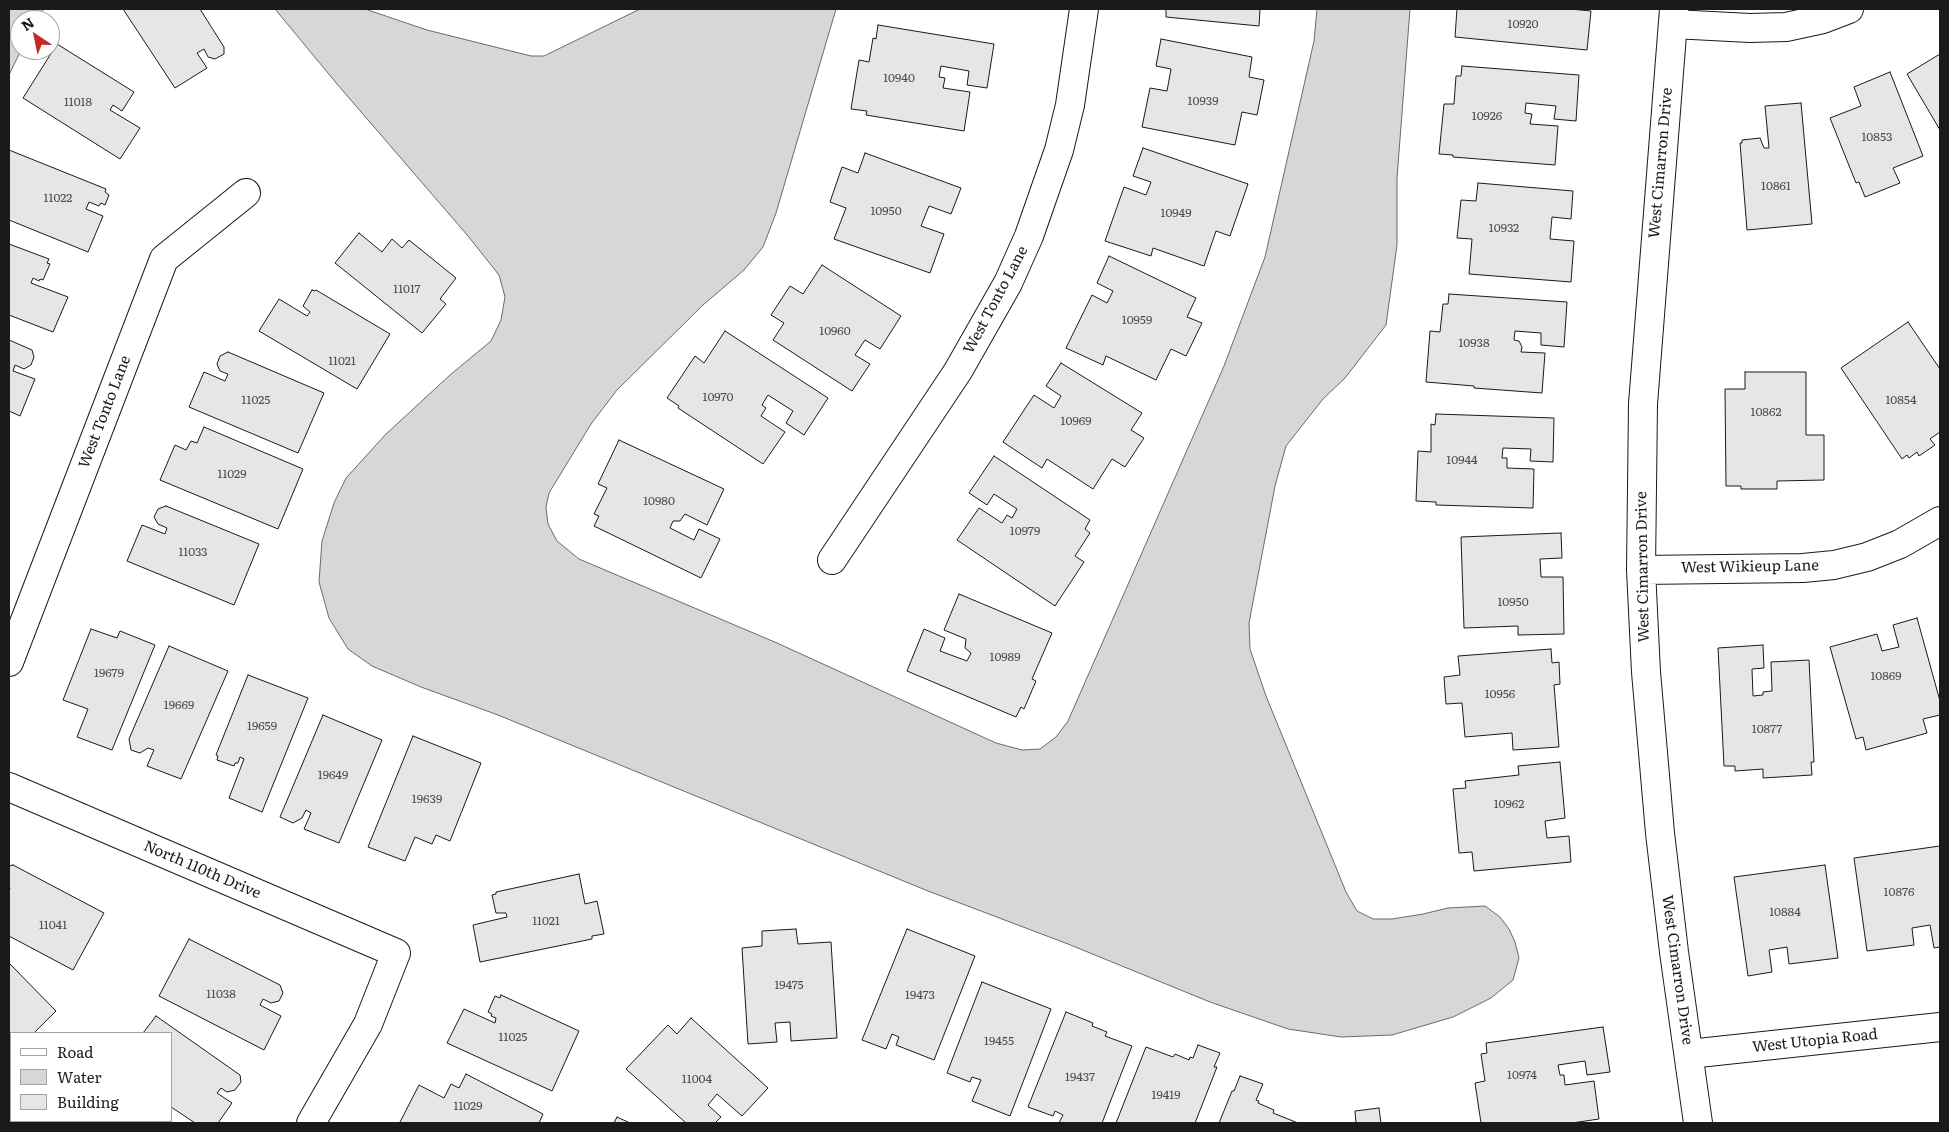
<!DOCTYPE html>
<html>
<head>
<meta charset="utf-8">
<style>
  body { margin:0 }
  #map { position:relative; width:1949px; height:1132px; overflow:hidden; background:#fff; font-family:Literata,serif }
  canvas { display:block }
  .frame { position:absolute; inset:0; border:10px solid #1a1a1a; pointer-events:none }
  .legend { position:absolute; left:10px; top:1032px; width:162px; height:90px; box-sizing:border-box; background:#fff; border:1px solid #a3a3a3; margin:0; padding:6px 9px; list-style:none; font-size:15px; color:#1a1a1a }
  .legend li { display:flex; align-items:center; gap:10px; height:25px }
  .legend b { width:25px; border:1px solid #a3a3a3 }
  .north { position:absolute; left:10px; top:10px; width:50px; height:50px; box-sizing:border-box; background:#fff; border:1px solid #a3a3a3; border-radius:50%; rotate:326deg; font-size:14px; font-weight:700; line-height:20px; text-align:center; color:#1a1a1a }
  .north::after { content:''; display:block; margin:auto; width:18px; height:22px; background:#c62828; clip-path:polygon(50% 0,100% 100%,50% 72%,0 100%) }
</style>
</head>
<body>
<div id="map">
<canvas width="1949" height="1132"></canvas>
<div class="frame"></div>
<ul class="legend">
<li><b style="height:6px;background:#fff"></b>Road</li>
<li><b style="height:14px;background:#d7d7d7"></b>Water</li>
<li><b style="height:14px;background:#e6e6e6"></b>Building</li>
</ul>
<div class="north">N</div>
</div>
<script>
const ctx = document.querySelector('canvas').getContext('2d');
ctx.lineJoin = 'round';
function fill(path, color) {
  ctx.fillStyle = color;
  ctx.fill(path, 'evenodd');
}
function toPath(rows) {
  const path = new Path2D();
  for (const r of rows) {
    path.moveTo(r[0], r[1]);
    for (let i = 2; i < r.length; i += 2) path.lineTo(r[i], r[i + 1]);
  }
  return path;
}
function strokePath(path, color, width, dash) {
  ctx.strokeStyle = color;
  ctx.lineWidth = width;
  ctx.lineCap = dash ? 'butt' : 'round';
  ctx.setLineDash(dash || []);
  ctx.stroke(path);
}
function drawText(font, color, halo, rows, align = 'center') {
  ctx.font = font + ' Literata,serif';
  ctx.lineWidth = 4;
  ctx.setLineDash([]);
  ctx.textBaseline = 'middle';
  ctx.strokeStyle = halo;
  ctx.fillStyle = color;
  for (const [text, x, y, turn = 0] of rows) {
    ctx.save();
    ctx.translate(x, y);
    ctx.rotate((+turn || 0) * Math.PI / 180);
    ctx.textAlign = isNaN(turn) ? turn : align;
    if (halo) ctx.strokeText(text, 0, 0);
    ctx.fillText(text, 0, 0);
    ctx.restore();
  }
}
const water = toPath([
  [9,9,44,9,36,20,20,20,21,50,9,75,9,9],
  [275,9,365,9,427,30,531,56,544,56,640,9,836,9,776,213,763,247,744,270,703,305,617,390,591,424,549,493,546,507,548,524,557,541,579,559,777,643,996,743,1022,750,1040,749,1056,737,1068,721,1224,366,1265,257,1314,41,1317,9,1410,9,1397,178,1397,245,1386,325,1345,378,1323,399,1286,446,1275,486,1249,623,1250,649,1266,696,1346,892,1357,911,1373,919,1392,919,1423,914,1448,908,1485,906,1500,917,1509,929,1515,942,1519,958,1513,980,1491,998,1453,1017,1392,1035,1341,1037,1288,1029,1210,1002,1068,944,928,891,498,715,421,687,372,666,348,649,329,618,319,582,322,541,334,503,346,478,385,435,450,375,491,341,501,320,505,297,499,275,468,236,337,84,275,9]
]);
fill(water, '#d7d7d7');
strokePath(water, '#6a6a6a', 1);
const building = toPath([
  [123,9,200,9,224,47,224,54,215,59,208,57,204,49,197,53,207,68,175,88,123,9],
  [1166,9,1260,9,1259,26,1166,17,1166,9],
  [1457,9,1570,9,1591,11,1587,50,1455,37,1457,9],
  [878,25,994,44,987,88,967,85,969,71,941,66,939,77,945,78,943,88,970,92,964,131,866,115,867,111,851,109,859,60,869,62,873,38,876,39,878,25],
  [1161,39,1252,57,1249,77,1264,80,1257,115,1242,112,1235,145,1142,127,1150,88,1167,91,1171,69,1156,66,1161,39],
  [57,44,134,92,122,111,113,105,110,110,140,128,120,159,23,98,57,44],
  [1940,54,1940,130,1907,74,1940,54],
  [1462,66,1579,75,1576,121,1554,119,1556,106,1526,103,1525,113,1532,114,1530,124,1558,126,1555,165,1453,157,1453,155,1439,154,1444,104,1454,104,1456,76,1461,76,1462,66],
  [1890,72,1923,156,1893,168,1900,183,1865,197,1859,182,1856,183,1830,118,1861,106,1854,87,1890,72],
  [1801,103,1812,224,1747,230,1740,143,1742,143,1742,140,1760,138,1764,148,1769,148,1765,106,1801,103],
  [1143,148,1248,184,1230,236,1216,231,1204,266,1153,248,1151,256,1105,241,1124,187,1146,195,1151,182,1133,176,1143,148],
  [9,150,106,189,105,192,109,195,105,205,101,203,99,206,89,202,86,209,103,216,88,252,9,220,9,150],
  [865,153,961,188,951,214,929,206,921,226,944,234,930,273,834,239,846,208,830,202,842,167,858,173,865,153],
  [1478,183,1573,191,1571,219,1552,217,1550,239,1574,241,1571,282,1469,274,1472,239,1457,238,1461,200,1476,201,1478,183],
  [359,233,382,252,392,239,402,248,409,240,456,278,440,299,446,304,422,333,335,263,359,233],
  [9,244,49,259,47,263,50,264,43,280,40,279,39,281,33,278,31,283,68,297,53,332,9,315,9,244],
  [1109,256,1196,298,1187,317,1202,323,1186,356,1171,349,1156,380,1106,356,1103,365,1066,348,1092,295,1107,303,1113,291,1097,283,1109,256],
  [822,265,901,316,880,349,865,340,855,355,870,364,852,391,773,340,784,323,771,315,790,286,803,294,822,265],
  [312,290,315,291,316,290,390,334,357,389,259,331,279,299,307,316,310,312,303,306,312,290],
  [1449,294,1567,302,1564,347,1541,345,1541,333,1515,331,1514,340,1519,341,1522,347,1521,352,1545,353,1542,393,1474,388,1474,386,1426,382,1430,331,1440,332,1443,304,1448,304,1449,294],
  [1908,322,1940,369,1940,432,1930,439,1935,445,1919,456,1917,452,1909,458,1907,455,1902,459,1841,368,1908,322],
  [725,331,828,398,804,435,786,423,793,411,768,395,762,405,766,408,761,416,785,432,763,464,678,408,679,406,667,398,695,356,704,363,725,331],
  [9,340,32,350,34,357,31,365,24,369,15,365,13,371,35,379,20,416,9,411,9,340],
  [228,352,324,393,298,453,189,407,204,372,225,381,228,374,220,371,217,364,220,356,228,352],
  [1061,363,1142,413,1131,430,1144,438,1125,467,1112,459,1093,489,1047,459,1042,468,1003,442,1034,395,1054,408,1061,396,1046,386,1061,363],
  [1745,372,1806,372,1806,435,1824,435,1824,480,1777,481,1777,489,1741,489,1741,486,1726,486,1725,389,1745,389,1745,372],
  [1436,414,1554,418,1553,462,1530,461,1531,449,1503,448,1502,458,1507,458,1507,468,1534,469,1533,508,1436,505,1436,502,1416,501,1418,451,1431,452,1431,424,1435,425,1436,414],
  [204,427,303,469,278,529,160,480,175,445,186,450,191,441,197,443,204,427],
  [619,440,724,489,707,525,685,514,680,521,673,521,670,528,694,540,699,529,720,539,701,578,594,526,599,516,594,514,607,488,598,484,619,440],
  [994,456,1090,520,1085,529,1090,533,1075,556,1084,562,1055,606,957,540,979,508,1002,523,1007,515,1012,518,1017,509,994,494,987,505,969,493,994,456],
  [166,506,259,544,234,605,127,561,142,525,165,534,167,528,158,524,154,517,158,509,166,506],
  [1561,533,1562,558,1540,559,1541,577,1563,577,1564,634,1518,635,1518,626,1464,628,1461,537,1561,533],
  [959,594,1052,633,1032,679,1036,681,1024,709,1021,707,1016,717,907,671,924,629,945,638,940,651,967,661,971,653,965,648,966,639,944,630,959,594],
  [1917,618,1940,701,1940,715,1923,719,1927,733,1866,750,1863,737,1856,739,1830,647,1877,634,1882,651,1899,647,1893,625,1917,618],
  [91,629,117,638,120,631,155,645,112,750,77,737,88,709,63,700,91,629],
  [1763,645,1764,668,1752,669,1753,696,1763,695,1763,692,1772,691,1771,662,1809,660,1814,762,1811,762,1812,775,1763,778,1763,769,1735,771,1735,766,1724,766,1718,648,1763,645],
  [169,646,228,671,181,779,147,766,154,750,148,748,140,753,131,750,129,739,169,646],
  [1551,649,1552,663,1559,662,1560,684,1554,685,1559,747,1513,750,1512,733,1465,737,1462,703,1446,704,1444,677,1460,675,1458,656,1551,649],
  [248,675,308,698,262,812,229,798,244,759,240,757,238,763,235,763,234,766,217,760,218,756,216,755,248,675],
  [323,715,382,740,339,843,304,829,311,813,306,810,302,818,293,823,280,817,323,715],
  [413,736,481,763,450,841,436,835,432,844,415,837,405,861,368,847,413,736],
  [1560,762,1565,818,1545,821,1547,838,1569,836,1571,862,1474,871,1472,852,1459,853,1453,789,1466,788,1465,781,1519,775,1518,766,1560,762],
  [1940,846,1940,947,1934,948,1930,925,1912,928,1914,945,1867,951,1854,858,1940,846],
  [13,865,104,913,73,970,9,936,9,891,10,888,9,887,9,866,13,865],
  [1825,865,1838,958,1789,964,1787,947,1769,950,1772,972,1748,976,1734,877,1825,865],
  [579,874,585,904,597,901,604,934,592,936,592,939,480,962,473,925,507,917,506,913,496,913,492,895,496,894,496,892,579,874],
  [796,929,798,944,831,942,837,1038,791,1041,790,1022,775,1023,777,1042,748,1044,742,948,762,946,762,931,796,929],
  [907,929,975,956,934,1060,896,1045,899,1037,892,1034,886,1049,862,1040,907,929],
  [189,939,280,985,283,993,279,1001,271,1003,263,999,260,1005,281,1016,264,1050,159,996,189,939],
  [9,963,56,1011,34,1033,11,1033,11,1055,9,1058,9,963],
  [982,982,1051,1009,1010,1116,972,1101,981,1080,972,1077,970,1082,947,1073,982,982],
  [501,995,579,1031,552,1091,447,1043,464,1009,495,1023,496,1018,491,1016,492,1014,488,1012,495,996,500,998,501,995],
  [1066,1012,1093,1023,1092,1026,1107,1032,1105,1036,1132,1046,1102,1123,1059,1123,1063,1115,1055,1111,1053,1116,1028,1107,1066,1012],
  [156,1016,240,1075,241,1082,235,1090,227,1092,221,1088,217,1093,232,1103,218,1123,195,1123,171,1107,171,1033,143,1033,156,1016],
  [691,1018,768,1088,742,1116,717,1094,708,1105,721,1117,715,1123,686,1123,626,1069,668,1025,677,1034,691,1018],
  [1603,1027,1610,1072,1587,1075,1585,1061,1558,1065,1560,1075,1564,1075,1565,1085,1594,1081,1599,1119,1572,1123,1481,1123,1475,1083,1485,1081,1481,1054,1487,1053,1486,1043,1603,1027],
  [1198,1045,1220,1053,1214,1067,1217,1067,1195,1123,1116,1123,1146,1047,1173,1057,1175,1054,1189,1060,1190,1057,1193,1058,1198,1045],
  [466,1074,543,1114,539,1123,403,1123,400,1122,419,1085,444,1098,451,1084,459,1088,466,1074],
  [1240,1076,1263,1084,1256,1100,1259,1101,1258,1103,1274,1110,1273,1113,1298,1123,1219,1123,1232,1091,1234,1091,1240,1076],
  [1379,1108,1381,1123,1356,1123,1355,1111,1379,1108],
  [617,1117,630,1123,614,1123,617,1117],
  [68,1121,151,1121,154,1123,65,1123,68,1121]
]);
fill(building, '#e6e6e6');
strokePath(building, '#1a1a1a', 1);
const street = toPath([
  [1674,9,1643,404,1641,570,1646,672,1660,833,1674,952,1698,1123],
  [1673,24,1750,28,1786,27,1823,19,1849,9],
  [832,560,958,371,1008,283,1029,236,1059,150,1070,105,1084,9],
  [1641,570,1803,568,1834,565,1867,557,1900,544,1940,521],
  [9,662,164,259,246,193],
  [9,787,396,953,368,1024,311,1123],
  [1689,1054,1940,1027]
]);
strokePath(street, '#1a1a1a', 30);
strokePath(street, '#fff', 28);
drawText('12px', '#4d4d4d', null, [
  ["10920",1523,24],
  ["10940",899,78],
  ["10939",1203,101],
  ["11018",78,102],
  ["10926",1487,116],
  ["10853",1877,137],
  ["10861",1776,186],
  ["11022",58,198],
  ["10950",886,211],
  ["10949",1176,213],
  ["10932",1504,228],
  ["11017",407,289],
  ["10959",1137,320],
  ["10960",835,331],
  ["10938",1474,343],
  ["11021",342,361],
  ["10970",718,397],
  ["11025",256,400],
  ["10854",1901,400],
  ["10862",1766,412],
  ["10969",1076,421],
  ["10944",1462,460],
  ["11029",232,474],
  ["10980",659,501],
  ["10979",1025,531],
  ["11033",193,552],
  ["10950",1513,602],
  ["10989",1005,657],
  ["19679",109,673],
  ["10869",1886,676],
  ["10956",1500,694],
  ["19669",179,705],
  ["19659",262,726],
  ["10877",1767,729],
  ["19649",333,775],
  ["19639",427,799],
  ["10962",1509,804],
  ["10876",1899,892],
  ["10884",1785,912],
  ["11021",546,921],
  ["11041",53,925],
  ["19475",789,985],
  ["11038",221,994],
  ["19473",920,995],
  ["11025",513,1037],
  ["19455",999,1041],
  ["10974",1522,1075],
  ["19437",1080,1077],
  ["11004",697,1079],
  ["19419",1166,1095],
  ["11029",468,1106]
]);
drawText('15px', '#1a1a1a', '#fff', [
  ["West Cimarron Drive",1661,163,-85],
  ["West Tonto Lane",996,300,-62],
  ["West Tonto Lane",105,412,-69],
  ["West Cimarron Drive",1643,567,-91],
  ["West Wikieup Lane",1750,567,-1],
  ["North 110th Drive",202,870,23],
  ["West Cimarron Drive",1677,970,82],
  ["West Utopia Road",1815,1041,-6]
]);
</script>
</body>
</html>
